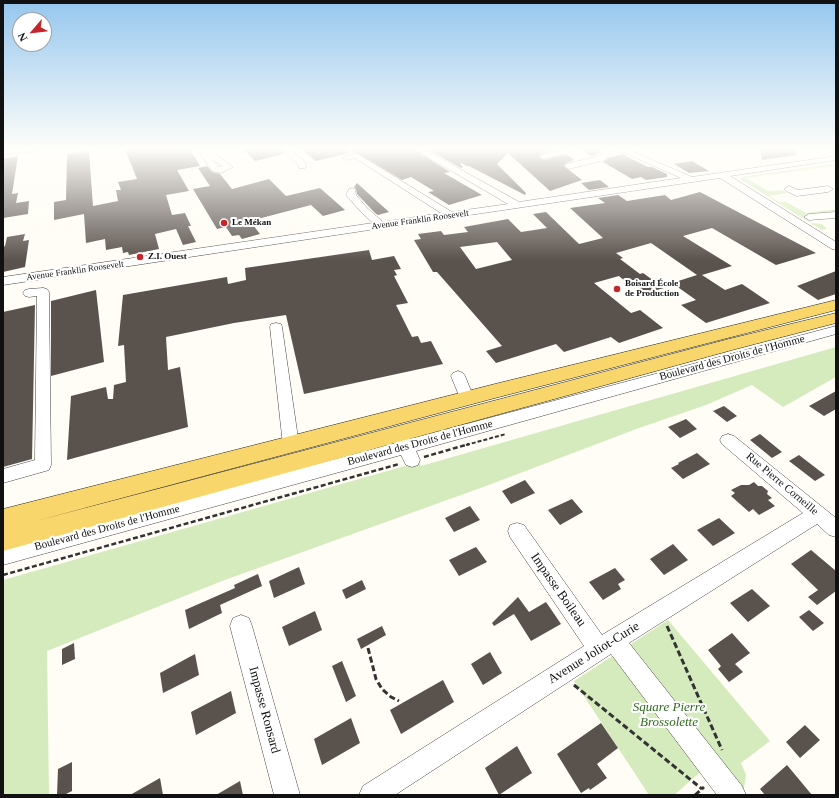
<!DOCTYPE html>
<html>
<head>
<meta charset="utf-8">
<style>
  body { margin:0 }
  #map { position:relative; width:839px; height:798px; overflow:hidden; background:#fffdf5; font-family:Georgia,serif }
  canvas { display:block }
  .frame { position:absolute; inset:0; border:4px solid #111; pointer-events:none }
  .north { position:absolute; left:12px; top:12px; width:40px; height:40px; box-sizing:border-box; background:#fff; border:1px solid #a0a0a0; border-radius:50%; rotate:242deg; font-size:11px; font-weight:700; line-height:16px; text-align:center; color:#111 }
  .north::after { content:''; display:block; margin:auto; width:14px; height:18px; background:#c4262e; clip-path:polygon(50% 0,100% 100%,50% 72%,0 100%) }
</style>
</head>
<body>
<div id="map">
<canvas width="839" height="798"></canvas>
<div class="frame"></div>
<div class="north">N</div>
</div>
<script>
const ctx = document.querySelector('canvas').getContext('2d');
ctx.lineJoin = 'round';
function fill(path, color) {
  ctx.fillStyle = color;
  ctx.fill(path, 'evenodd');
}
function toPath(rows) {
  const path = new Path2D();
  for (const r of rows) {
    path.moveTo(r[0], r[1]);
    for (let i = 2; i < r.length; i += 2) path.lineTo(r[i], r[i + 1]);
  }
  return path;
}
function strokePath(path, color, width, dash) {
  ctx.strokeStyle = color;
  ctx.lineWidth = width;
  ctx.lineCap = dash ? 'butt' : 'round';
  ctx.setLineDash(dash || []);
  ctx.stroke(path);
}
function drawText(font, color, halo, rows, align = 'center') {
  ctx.font = font + ' Georgia,serif';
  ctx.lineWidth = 4;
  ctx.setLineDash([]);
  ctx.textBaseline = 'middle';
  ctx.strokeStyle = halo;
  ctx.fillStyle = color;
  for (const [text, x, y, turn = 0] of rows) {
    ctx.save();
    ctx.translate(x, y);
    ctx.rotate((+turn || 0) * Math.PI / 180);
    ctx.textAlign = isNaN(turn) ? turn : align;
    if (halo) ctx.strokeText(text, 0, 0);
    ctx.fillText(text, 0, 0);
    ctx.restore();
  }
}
fill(toPath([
  [830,164,836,166,746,178,768,191,782,190,788,193,769,196,779,202,786,202,806,213,836,209,836,212,804,217,812,223,822,224,827,229,822,230,741,180,742,177],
  [836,347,836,377,783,407,752,385,706,405,639,428,486,486,222,581,47,651,49,795,3,795,3,580,419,462,421,466],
  [668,620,770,741,741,763,746,775,743,794,717,758,674,795,649,795,574,681]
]), '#d5ebbd');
fill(toPath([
  [125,149,190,149,200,166,177,170,189,191,166,195,172,215,185,213,191,226,188,226,196,242,183,245,176,229,155,234,159,249,129,255,128,252,123,253,122,247,106,250,105,239,86,243,84,214,54,220,54,202,66,200,67,154,89,151,93,206,118,201,116,190,121,190,118,182,137,179],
  [243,149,280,149,284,154,255,161],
  [300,149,349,149,349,153,316,161],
  [350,149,413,149,450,172,444,173,482,195,449,205,428,192,434,191,411,177,402,180],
  [427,149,558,149,541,154,539,157,544,160,566,154,574,160,566,163,564,166,582,180,550,191,508,153,497,164,526,193,525,195,469,166,467,166,461,163,460,164,463,167,461,168],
  [580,149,599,149,600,153,592,156],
  [760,149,796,149,796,155,762,160],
  [622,154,648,167,652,167,667,174,667,177,646,180,641,177,632,179,603,162,608,158],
  [18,156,12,194,18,193,16,203,29,201,28,214,3,218,3,159],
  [692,161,709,171,689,173,674,164],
  [207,166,212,172,220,174,232,189,269,179,286,196,320,188,345,210,323,216,311,205,250,221,260,234,242,239,239,235,232,236,226,227,217,229,193,189,210,186,198,168],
  [600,180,609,187,589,190,581,183],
  [357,183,389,212,378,215,375,213,357,194,356,189,354,187],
  [700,192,816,253,776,265,712,228,683,236,732,266,702,275,725,290,742,284,770,303,706,323,681,305,696,300,672,283,697,275,651,243,616,253,623,258,620,259,640,274,643,273,664,288,646,293,629,281,626,282,619,276,594,283,631,313,640,310,663,328,619,343,611,337,564,352,556,344,496,363,486,351,502,346,437,272,433,272,414,240,421,239,418,234,441,231,444,235,468,232,464,227,508,219,521,232,547,228,533,214,546,212,579,244,603,238,570,208,605,203,598,198,618,195,627,201,665,195,671,200],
  [497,242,512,260,476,269,460,247],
  [25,234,23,241,29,240,25,267,3,272,3,247,5,246,7,237],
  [369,250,372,260,394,256,401,269,394,270,397,275,394,276,408,303,396,305,412,337,418,336,421,343,431,341,443,364,304,394,286,315,234,323,166,337,168,370,180,367,188,427,67,460,71,396,106,387,108,399,113,399,114,385,126,382,124,345,118,346,123,295,227,277,228,284,246,280,245,268],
  [836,271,836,294,818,300,797,286],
  [96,290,104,362,51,376,51,301],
  [35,305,32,459,3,467,3,312],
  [836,391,836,409,824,416,809,406],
  [724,406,737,416,727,422,713,411],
  [686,419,697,429,680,438,668,427],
  [760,434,782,452,772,458,750,440],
  [697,453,710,464,683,479,671,468,679,464,678,463],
  [799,455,825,475,815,481,789,461],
  [525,480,535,493,511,504,502,491],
  [754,482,758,486,762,486,768,491,767,494,772,498,768,500,775,506,759,515,753,509,749,512,731,496,735,493,731,490,741,485,749,485],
  [572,499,583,512,560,525,548,510],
  [470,506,480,520,454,532,445,518],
  [719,518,735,533,713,546,697,530],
  [673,544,688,560,664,575,650,559],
  [476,547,487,562,459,576,449,560],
  [811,550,836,571,836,591,817,605,808,597,818,590,791,564],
  [299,567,305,584,274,598,269,581],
  [615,568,625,580,618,584,621,589,603,600,589,582],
  [258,574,262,586,220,605,222,613,189,629,185,610,235,588,234,585],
  [362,580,366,589,346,599,342,590],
  [752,589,770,606,748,622,730,603],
  [518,597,529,612,546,602,561,624,531,641,514,614,494,626,492,623],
  [809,610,824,623,813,631,799,617],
  [315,611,322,630,289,646,282,627],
  [382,626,386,635,361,649,357,639],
  [732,633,750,653,735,664,743,672,729,682,718,669,721,666,708,650],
  [74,643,75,659,62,665,62,649],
  [490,652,502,673,483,685,471,664],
  [195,654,199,675,163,693,160,673],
  [342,661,356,696,346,702,332,666],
  [443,680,454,702,401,734,390,710],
  [231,691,236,713,196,735,191,712],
  [351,718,360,743,322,765,314,739],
  [601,723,618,748,597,764,607,778,590,790,589,788,581,793,557,754],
  [805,725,820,740,800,758,786,742],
  [517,746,532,773,499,795,485,768],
  [72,762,72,791,64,795,57,795,58,769],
  [787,765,812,795,765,795,760,789],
  [160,778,163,795,130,795],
  [240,781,243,795,216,795]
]), '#5a524d');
const minor = toPath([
  [14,149,39,149,35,151,3,155,3,151,14,149],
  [197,149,213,149,217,155,233,167,221,173,212,171,197,149],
  [213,160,223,166,218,167,213,160],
  [281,149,290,149,305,162,306,166,305,168,299,168,298,165,281,149],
  [414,149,424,149,519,202,681,178,616,149,627,149,692,177,836,156,836,160,730,176,836,242,836,250,832,249,720,178,456,217,452,219,449,218,3,285,3,277,373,223,361,212,346,195,349,189,352,188,355,189,356,195,367,208,383,222,441,213,355,158,346,160,342,158,356,153,452,212,508,204,414,149],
  [565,149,579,149,544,159,540,157,541,155,565,149],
  [600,149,608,149,610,153,605,160,569,169,565,166,566,164,599,156,602,153,600,149],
  [789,186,798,190,828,186,833,189,828,192,797,196,786,191,784,189,789,186],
  [836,212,836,218,809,220,804,217,809,214,836,212],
  [43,288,47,289,49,292,51,465,49,470,3,483,3,469,35,460,37,296,29,297,25,296,23,293,25,290,29,289,43,288],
  [276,323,281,324,282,327,299,445,297,450,291,451,285,450,283,445,270,327,271,324,276,323],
  [836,326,836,334,416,451,420,460,418,465,412,467,406,465,401,455,3,565,3,547,396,443,394,438,396,434,402,432,408,434,410,439,836,326],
  [458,371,463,373,465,376,474,398,472,402,467,403,462,402,460,398,451,376,453,373,458,371],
  [728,434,734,436,836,518,836,537,829,535,817,524,629,643,742,786,746,795,717,795,611,654,395,795,359,795,363,786,584,646,510,537,508,531,510,525,517,523,524,525,602,635,803,513,722,444,720,440,722,436,728,434],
  [241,615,249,618,252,626,300,795,274,795,230,626,233,618,241,615]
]);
const major = toPath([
  [836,300,836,310,495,398,32,522,729,339,836,313,836,323,732,350,3,551,3,509,495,384,836,300]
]);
strokePath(minor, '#444', 1);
strokePath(major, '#222', 1);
strokePath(toPath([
  [466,445,506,434]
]), '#333', 2, [4, 2]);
strokePath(toPath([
  [424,457,469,444],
  [3,575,399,464]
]), '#333', 2.5, [5, 2.5]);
strokePath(toPath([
  [667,626,722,750],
  [368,648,376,679,382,689,391,697,399,701],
  [574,685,702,789],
  [695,795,704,787]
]), '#333', 3, [6, 3]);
fill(minor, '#fff');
fill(major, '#f9d66b');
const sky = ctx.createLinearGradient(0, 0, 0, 261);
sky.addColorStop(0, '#95c6ee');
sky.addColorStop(0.57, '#fffefa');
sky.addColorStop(1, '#fffefa00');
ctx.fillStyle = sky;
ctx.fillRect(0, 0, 839, 261);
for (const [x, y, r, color] of [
  [224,223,4,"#c4262e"],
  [140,257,4,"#c4262e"],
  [617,289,4,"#c4262e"]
]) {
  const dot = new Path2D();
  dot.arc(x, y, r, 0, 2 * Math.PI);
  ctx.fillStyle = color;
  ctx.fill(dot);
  strokePath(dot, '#fff', 1.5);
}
drawText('9px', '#111', '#fff', [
  ["Avenue Franklin Roosevelt",420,220,-8],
  ["Avenue Franklin Roosevelt",75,271,-8]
]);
drawText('bold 9px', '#111', '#fff', [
  ["Le Mékan",232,223],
  ["Z.I. Ouest",148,257],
  ["Boisard École",625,284],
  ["de Production",625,294]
], 'left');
drawText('11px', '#111', '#fff', [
  ["Boulevard des Droits de l'Homme",732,358,-15],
  ["Boulevard des Droits de l'Homme",420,443,-15],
  ["Rue Pierre Corneille",782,484,40],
  ["Boulevard des Droits de l'Homme",107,528,-15]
]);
drawText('13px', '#111', '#fff', [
  ["Impasse Boileau",558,590,55],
  ["Avenue Joliot-Curie",594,653,-32],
  ["Impasse Ronsard",264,710,75]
]);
drawText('italic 13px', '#2f6b1f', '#fff', [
  ["Square Pierre",669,708],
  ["Brossolette",669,723]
]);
</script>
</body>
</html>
